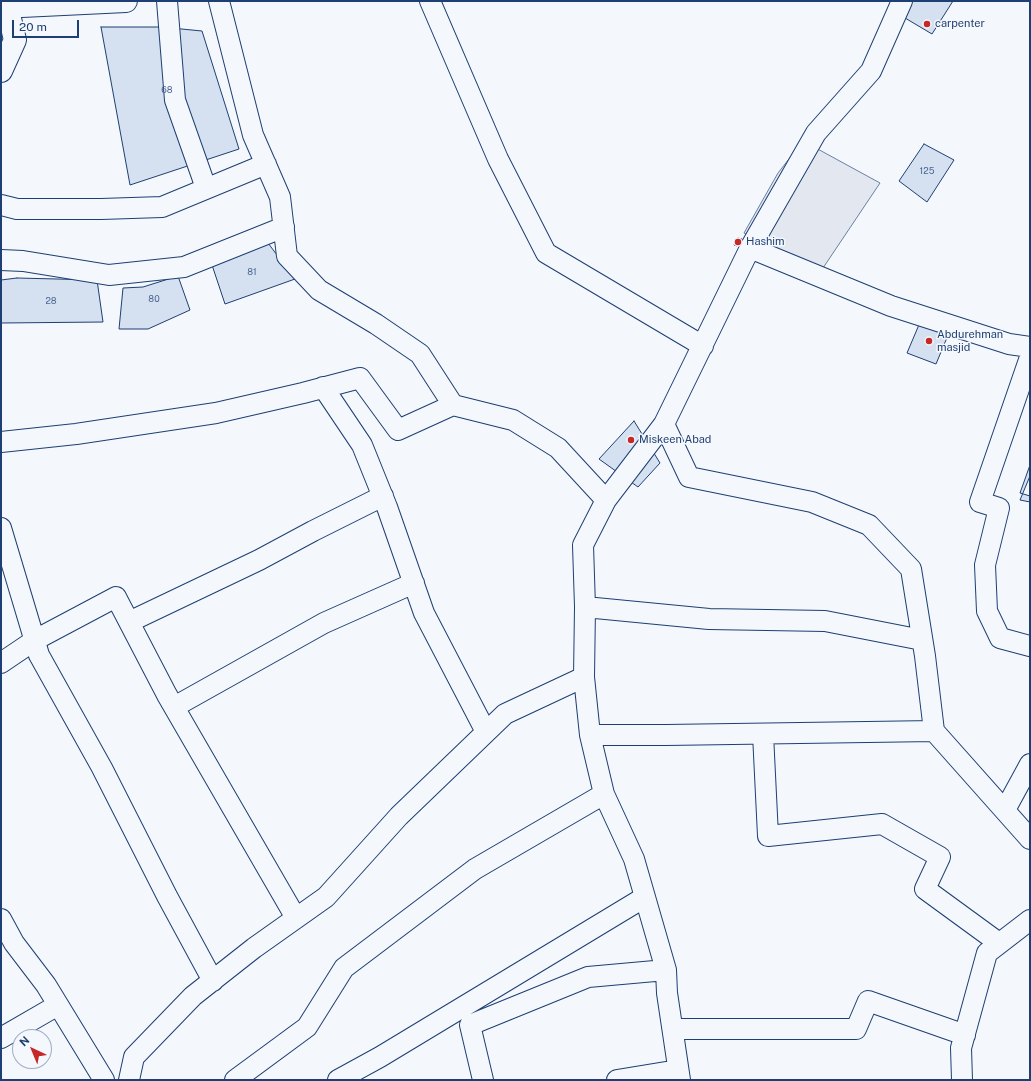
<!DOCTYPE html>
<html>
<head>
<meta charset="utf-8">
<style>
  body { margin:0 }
  #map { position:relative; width:1031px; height:1081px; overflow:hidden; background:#f4f7fb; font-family:"Public Sans",sans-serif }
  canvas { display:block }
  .frame { position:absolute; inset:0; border:2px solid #1d3f73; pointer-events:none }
  .north { position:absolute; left:12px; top:1029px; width:40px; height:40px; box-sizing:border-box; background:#f4f7fb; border:1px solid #9eadc5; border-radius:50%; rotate:316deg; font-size:11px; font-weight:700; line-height:16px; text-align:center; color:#1d3f73 }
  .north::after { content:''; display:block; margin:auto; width:14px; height:18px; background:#c62828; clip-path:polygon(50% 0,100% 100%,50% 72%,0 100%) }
  .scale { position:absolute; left:12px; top:20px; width:67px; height:18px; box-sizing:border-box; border:2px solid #1d3f73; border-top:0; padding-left:5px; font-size:12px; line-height:14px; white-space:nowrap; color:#1d3f73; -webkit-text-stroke:3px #f4f7fb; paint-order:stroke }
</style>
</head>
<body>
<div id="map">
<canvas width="1031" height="1081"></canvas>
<div class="frame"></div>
<div class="north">N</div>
<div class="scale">20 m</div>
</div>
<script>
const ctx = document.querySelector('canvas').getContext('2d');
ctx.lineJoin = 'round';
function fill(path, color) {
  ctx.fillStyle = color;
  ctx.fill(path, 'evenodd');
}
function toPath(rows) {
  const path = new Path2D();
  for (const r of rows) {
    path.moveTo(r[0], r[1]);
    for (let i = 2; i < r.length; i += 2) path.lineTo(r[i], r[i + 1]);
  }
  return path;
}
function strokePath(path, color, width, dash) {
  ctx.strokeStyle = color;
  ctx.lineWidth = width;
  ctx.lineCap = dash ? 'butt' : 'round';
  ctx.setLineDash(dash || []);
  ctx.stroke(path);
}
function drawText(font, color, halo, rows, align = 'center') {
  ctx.font = font + ' "Public Sans",sans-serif';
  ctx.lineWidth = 3;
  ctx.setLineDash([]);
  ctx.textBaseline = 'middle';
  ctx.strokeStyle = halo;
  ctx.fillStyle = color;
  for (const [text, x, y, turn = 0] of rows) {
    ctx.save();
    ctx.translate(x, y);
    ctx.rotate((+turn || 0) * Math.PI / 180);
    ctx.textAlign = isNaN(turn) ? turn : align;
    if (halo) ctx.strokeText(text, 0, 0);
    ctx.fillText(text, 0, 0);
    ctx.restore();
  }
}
const parking = toPath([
  [803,141,880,183,821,271,744,233,778,173,803,141]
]);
fill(parking, '#e3e8f0');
strokePath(parking, '#687fa3', 1);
const building = toPath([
  [905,1,953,1,932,34,900,15,905,1],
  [101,27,161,27,202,31,239,149,130,185,101,27],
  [924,144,954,160,927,202,899,181,924,144],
  [738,238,742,239,737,246,734,245,738,238],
  [268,243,295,279,225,304,212,265,268,243],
  [178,276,190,310,148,329,119,329,123,288,143,287,178,276],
  [17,278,97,280,103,322,1,323,1,280,17,278],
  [921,320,951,328,936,364,907,353,921,320],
  [634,421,660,463,638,487,599,459,634,421],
  [1030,465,1030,496,1020,493,1030,465],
  [1030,476,1030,502,1020,500,1030,476]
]);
fill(building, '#d5e0f0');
strokePath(building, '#1d3f73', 1);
const minor = toPath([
  [167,1,175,100,206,188],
  [219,1,253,135,280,197,287,256,319,290,376,324,420,354,453,405,513,420,558,448,606,500],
  [430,1,498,159,546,253,703,346],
  [1,205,17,209,101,209,162,207,266,164],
  [750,248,891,306,1009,344,1030,347],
  [1,260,23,261,109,275,184,267,284,227],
  [1030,357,980,502,999,508,985,565,987,611,1000,638,1030,646],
  [323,387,362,445,387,507,424,613,486,732],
  [664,424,689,477,812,502,869,525,911,569,925,656,934,731,1030,839],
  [1,442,76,434,216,413,303,393,360,378,398,430,453,405],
  [1,528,39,655,102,768,167,896,213,981],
  [585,607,709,619,825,621,922,640],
  [129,622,259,560,313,531,383,496],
  [1,663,35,640,116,597,167,695,296,918],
  [174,707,324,623,414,583],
  [763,734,768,836,882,824,940,857,925,889,999,943],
  [590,735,666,735,934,731],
  [1005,810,1030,764],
  [1,919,14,943,46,985,104,1080],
  [674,1029,856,1029,868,1001,965,1035],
  [1,1038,58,1005],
  [129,1080,134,1057,193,996,254,948,326,897,399,816,505,714,584,677],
  [235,1080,307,1027,344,968,475,869,604,794],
  [338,1080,380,1057,645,897],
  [483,1080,470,1025,588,977,666,970],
  [617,1080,678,1070],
  [680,1080,667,993,666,970,634,859,604,794,590,735,584,677,585,607,583,545,606,500,664,424,750,248,816,133,871,71,902,1],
  [962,1080,961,1048,987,953,1030,920]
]);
const tertiary = toPath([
  [1,71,15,40,7,6]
]);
const secondary = toPath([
  [1,7,126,1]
]);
strokePath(minor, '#1d3f73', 22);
strokePath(tertiary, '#1d3f73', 24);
strokePath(secondary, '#1d3f73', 24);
strokePath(minor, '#f4f7fb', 20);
strokePath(tertiary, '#f4f7fb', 22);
strokePath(secondary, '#f4f7fb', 22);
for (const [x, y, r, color] of [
  [927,24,4,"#c62828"],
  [738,242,4,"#c62828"],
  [929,341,4,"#c62828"],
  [631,440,4,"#c62828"]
]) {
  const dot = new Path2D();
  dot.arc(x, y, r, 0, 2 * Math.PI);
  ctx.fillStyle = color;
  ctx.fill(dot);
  strokePath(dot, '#f4f7fb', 1.5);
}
drawText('9px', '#4b6792', null, [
  ["68",167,90],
  ["125",927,171],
  ["81",252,272],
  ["80",154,299],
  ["28",51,301]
]);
drawText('11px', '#1d3f73', '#f4f7fb', [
  ["carpenter",935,24],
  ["Hashim",746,242],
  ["Abdurehman",937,335],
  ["masjid",937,348],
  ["Miskeen Abad",639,440]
], 'left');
</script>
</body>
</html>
